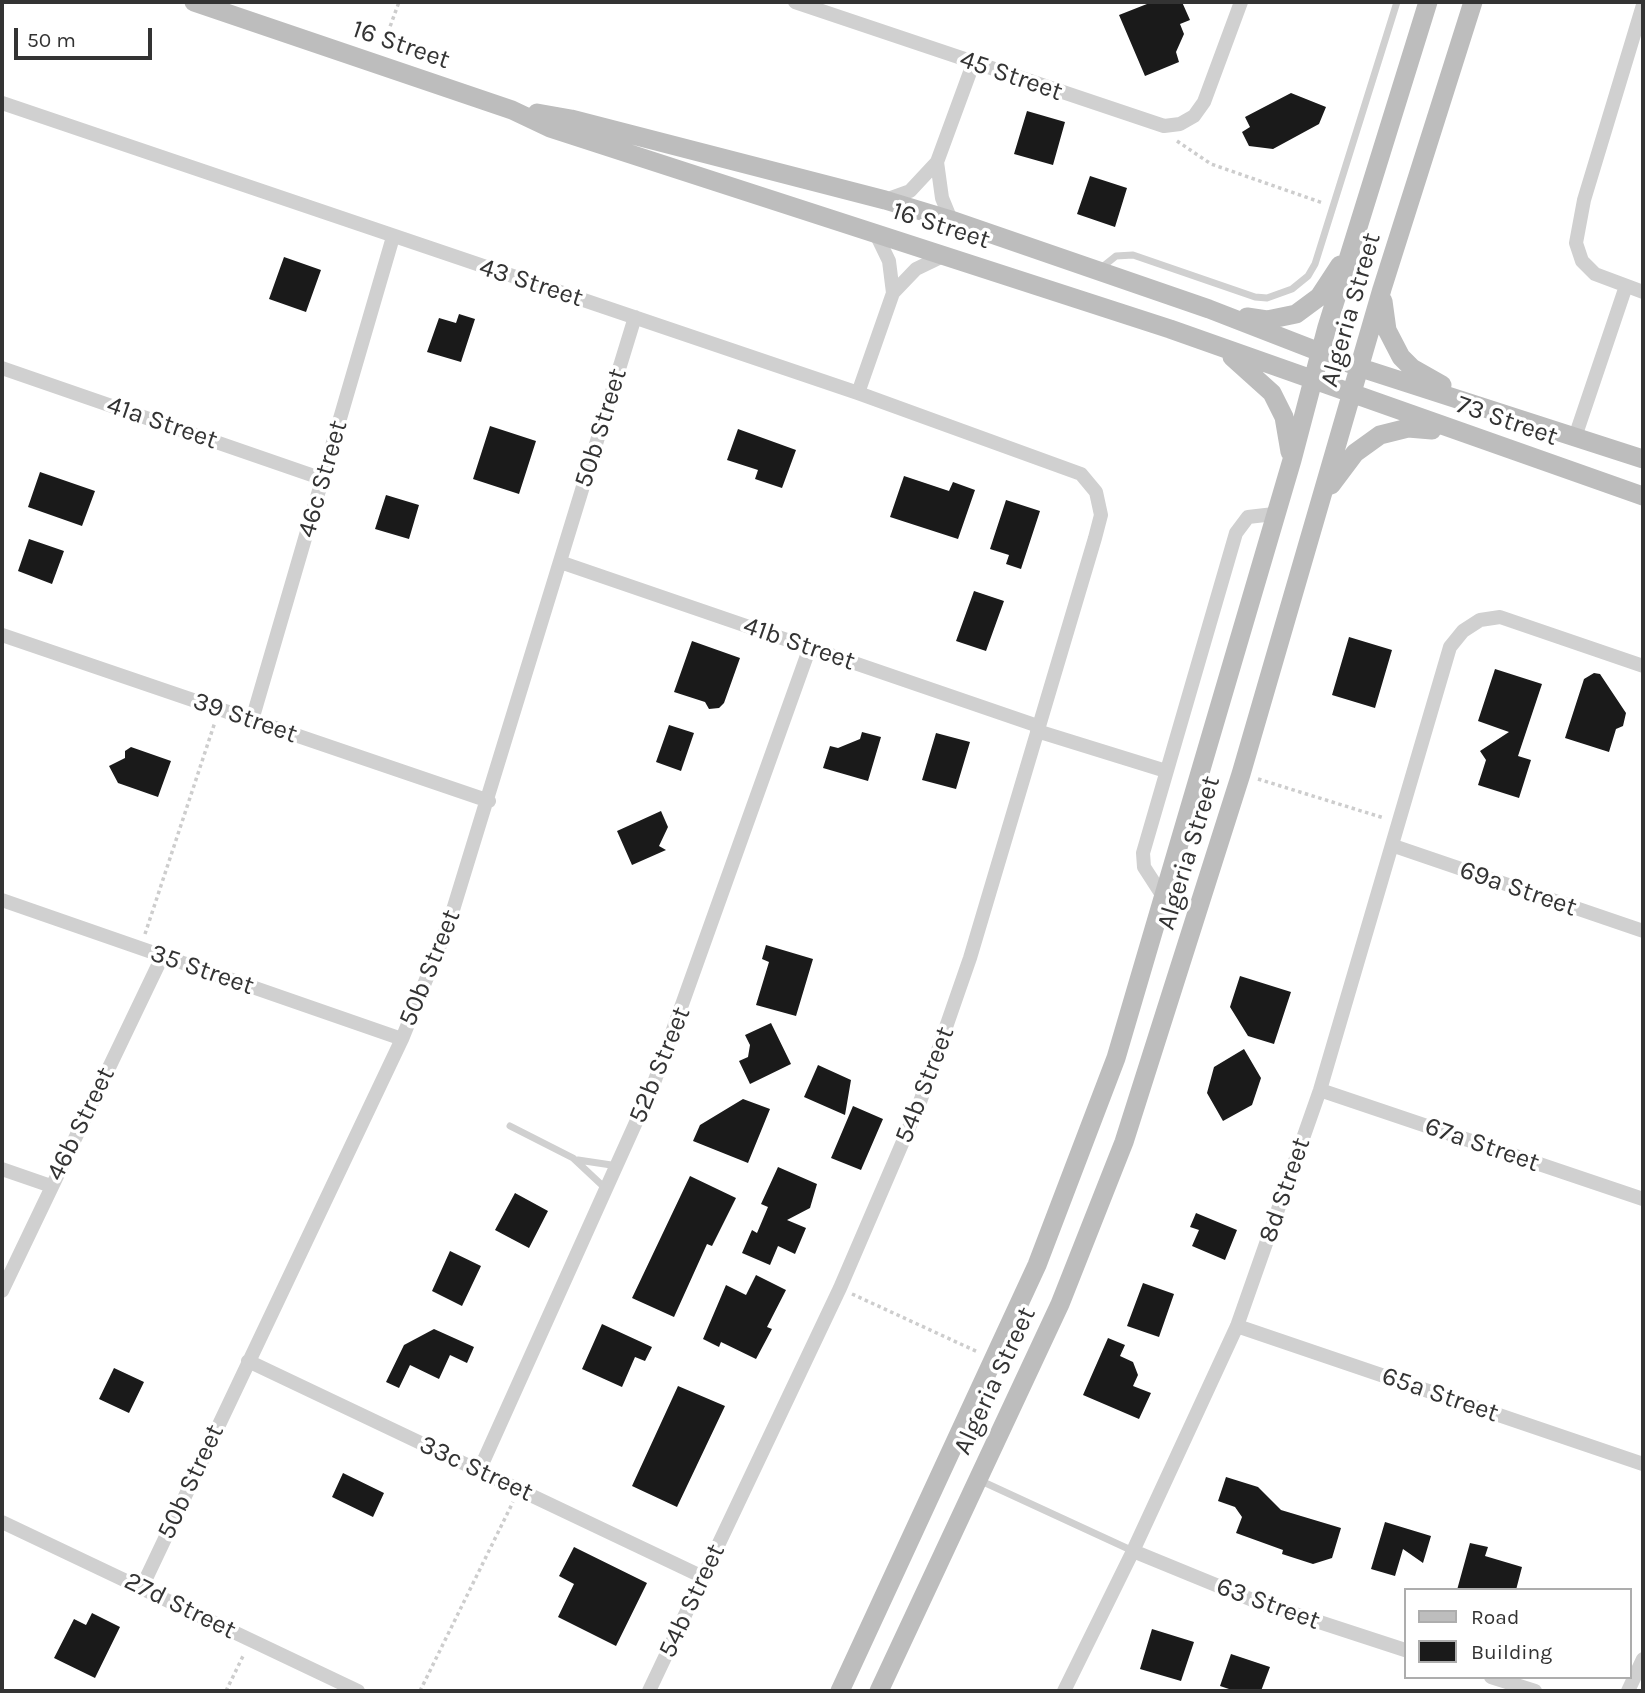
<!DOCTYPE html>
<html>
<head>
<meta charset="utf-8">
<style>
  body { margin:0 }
  #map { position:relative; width:1645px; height:1693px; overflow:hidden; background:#fff; font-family:Karla,sans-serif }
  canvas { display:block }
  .frame { position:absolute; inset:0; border:4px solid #333; pointer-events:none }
  .legend { position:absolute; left:1404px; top:1588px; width:228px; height:91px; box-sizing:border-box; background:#fff; border:2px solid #adadad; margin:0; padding:9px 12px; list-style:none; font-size:21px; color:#333 }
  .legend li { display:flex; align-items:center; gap:14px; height:35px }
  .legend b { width:35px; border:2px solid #adadad }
  .scale { position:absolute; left:14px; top:28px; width:138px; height:32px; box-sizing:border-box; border:4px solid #333; border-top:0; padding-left:9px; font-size:21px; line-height:24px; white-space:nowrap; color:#333; -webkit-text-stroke:5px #fff; paint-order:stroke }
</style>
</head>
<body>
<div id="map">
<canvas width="1645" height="1693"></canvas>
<div class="frame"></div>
<ul class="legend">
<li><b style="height:9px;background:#bdbdbd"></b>Road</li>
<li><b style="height:19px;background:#1a1a1a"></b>Building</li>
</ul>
<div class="scale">50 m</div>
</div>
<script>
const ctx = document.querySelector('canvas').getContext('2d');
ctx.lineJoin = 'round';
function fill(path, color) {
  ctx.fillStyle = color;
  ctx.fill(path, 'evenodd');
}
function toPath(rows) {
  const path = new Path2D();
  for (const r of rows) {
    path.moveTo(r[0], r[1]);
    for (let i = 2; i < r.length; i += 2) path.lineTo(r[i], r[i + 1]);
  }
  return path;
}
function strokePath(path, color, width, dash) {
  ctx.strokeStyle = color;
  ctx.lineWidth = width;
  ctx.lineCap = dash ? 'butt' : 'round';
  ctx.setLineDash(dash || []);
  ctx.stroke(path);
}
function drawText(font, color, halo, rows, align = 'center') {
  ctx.font = font + ' Karla,sans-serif';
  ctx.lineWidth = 7;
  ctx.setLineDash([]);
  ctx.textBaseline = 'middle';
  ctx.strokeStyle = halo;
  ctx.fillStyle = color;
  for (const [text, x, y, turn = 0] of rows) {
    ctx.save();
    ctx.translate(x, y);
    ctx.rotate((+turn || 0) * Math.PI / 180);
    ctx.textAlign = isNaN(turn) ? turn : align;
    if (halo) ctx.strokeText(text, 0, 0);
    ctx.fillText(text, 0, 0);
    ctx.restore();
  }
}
fill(toPath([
  [1152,2,1182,2,1190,20,1180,24,1184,34,1176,52,1179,62,1145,76,1119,15],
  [1291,93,1326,107,1319,124,1273,149,1249,146,1242,132,1250,127,1245,117],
  [1027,111,1065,122,1053,165,1014,154],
  [1090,176,1127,188,1115,227,1077,214],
  [284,257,321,270,306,312,269,299],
  [459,314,475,319,461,362,427,352,439,318,456,323],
  [490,426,536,441,519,494,473,479],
  [738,429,796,450,782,488,755,479,758,470,727,460],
  [40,472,95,491,82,526,28,507],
  [904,476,949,491,953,482,975,490,958,539,890,517],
  [386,495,419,505,409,539,375,529],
  [1006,500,1040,511,1021,569,1006,564,1009,555,990,549],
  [29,539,64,551,52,584,18,571],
  [974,591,1004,601,986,651,956,641],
  [1349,637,1392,650,1375,708,1332,695],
  [692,641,740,658,724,703,719,708,709,709,705,702,674,692],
  [1495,669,1542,684,1518,756,1531,760,1519,798,1478,785,1486,760,1480,751,1509,732,1478,721],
  [1594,673,1600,674,1626,713,1623,726,1616,729,1609,752,1565,738,1584,679],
  [669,725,694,733,681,771,656,762],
  [862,732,881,737,868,781,823,768,830,746,838,748,860,739],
  [936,733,970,742,956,789,922,780],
  [131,747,171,761,158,797,118,783,109,766,125,758,125,751],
  [661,811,668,827,659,846,666,850,632,865,617,831],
  [766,945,813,959,796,1016,756,1005,769,962,762,959],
  [1240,976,1291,992,1274,1044,1248,1036,1230,1007],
  [771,1023,791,1064,750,1084,739,1061,748,1057,750,1045,745,1035],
  [1244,1049,1261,1078,1252,1105,1223,1121,1207,1093,1214,1067],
  [818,1065,851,1080,845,1115,804,1097],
  [743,1099,770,1109,748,1163,693,1141,700,1125],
  [853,1106,883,1119,861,1170,831,1158],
  [778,1167,817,1184,810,1208,787,1220,806,1228,795,1254,778,1246,770,1265,742,1253,752,1230,757,1233,768,1207,761,1204],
  [690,1176,736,1198,712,1246,707,1244,674,1317,632,1298],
  [515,1193,548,1211,529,1248,495,1230],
  [1196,1213,1237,1230,1225,1260,1192,1246,1199,1230,1190,1227],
  [450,1251,481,1266,462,1306,432,1291],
  [756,1275,786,1290,767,1327,772,1329,756,1359,721,1342,719,1347,703,1339,726,1285,746,1295],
  [1143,1283,1174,1294,1159,1337,1127,1326],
  [602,1324,652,1347,645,1361,635,1357,622,1387,582,1369],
  [434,1329,474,1347,467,1363,450,1355,439,1379,410,1365,399,1388,386,1382,404,1345],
  [1108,1338,1125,1345,1120,1356,1133,1362,1138,1375,1133,1386,1151,1393,1139,1419,1083,1395],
  [114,1368,144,1382,129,1413,99,1399],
  [678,1386,725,1406,677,1507,632,1486],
  [343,1473,384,1493,373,1517,332,1497],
  [1226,1477,1258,1487,1281,1510,1341,1528,1332,1558,1313,1564,1282,1554,1283,1550,1236,1533,1242,1517,1235,1507,1218,1501],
  [1385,1522,1431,1536,1423,1563,1403,1549,1395,1576,1371,1569],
  [1470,1543,1488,1547,1485,1556,1522,1567,1516,1590,1457,1590],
  [574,1547,647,1583,616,1646,558,1617,574,1584,559,1576],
  [92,1613,120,1627,95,1678,54,1658,74,1619,86,1625],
  [1152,1629,1194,1642,1181,1681,1140,1669],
  [1231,1654,1270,1667,1261,1691,1235,1691,1220,1686]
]), '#1a1a1a');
strokePath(toPath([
  [383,46,399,2],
  [1177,141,1211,164,1323,203],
  [1258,779,1384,818],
  [145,934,215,722],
  [852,1294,978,1352],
  [226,1691,244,1654],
  [420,1691,513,1502]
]), '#cdcdcd', 3.5, [3.5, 3.5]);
strokePath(toPath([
  [1101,268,1116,256,1133,255,1255,297,1267,298,1292,289,1308,276,1315,264,1397,2],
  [510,1126,573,1158,605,1188],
  [578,1160,618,1166],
  [979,1480,1133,1551]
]), '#d0d0d0', 7);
strokePath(toPath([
  [795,2,1164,126,1180,124,1194,116,1204,102,1241,2],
  [1643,5,1584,200,1576,243,1582,261,1595,274,1643,292],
  [2,103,858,393,1081,474,1096,492,1101,515,1095,538,970,958,920,1102,840,1288,649,1691],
  [937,162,942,198,951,220],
  [885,200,910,191,937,162,973,64],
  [875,232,889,261,893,293],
  [2,368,323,479],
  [858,393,893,293,916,269,945,255],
  [1575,437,1626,286],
  [560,562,1038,726],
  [2,635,489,801],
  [252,720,393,237],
  [1037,731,1166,771],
  [1394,846,1643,931],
  [1164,898,1144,867,1143,853,1236,533,1248,517,1274,514],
  [2,900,402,1039],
  [1320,1090,1643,1199],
  [2,1169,51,1186],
  [2,1291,162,957],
  [1237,1326,1643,1464],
  [248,1361,703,1577],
  [479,1471,655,1080,810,647],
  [2,1522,358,1691],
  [1133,1551,1255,1601,1405,1650],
  [142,1587,402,1039,449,923,635,317],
  [1491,1677,1535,1691],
  [1064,1691,1133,1551,1237,1326,1320,1090,1450,647,1463,631,1480,620,1500,617,1643,666],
  [1628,1691,1643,1659]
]), '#d0d0d0', 14);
strokePath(toPath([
  [194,2,512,110,550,128,1170,329,1643,496],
  [537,113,571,119,885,200,951,220,1209,309,1361,368,1643,459],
  [1383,301,1387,330,1401,357,1412,368,1442,385],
  [1247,317,1267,320,1296,314,1319,297,1340,265],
  [1232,357,1272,393,1284,417,1290,452],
  [1331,485,1355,453,1380,435,1408,428,1432,430],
  [840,1691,1037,1265,1116,1058,1292,460,1327,327,1428,2],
  [879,1691,1060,1304,1124,1142,1241,774,1382,289,1473,2]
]), '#bdbdbd', 19);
drawText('26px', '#333', '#fff', [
  ["16 Street",401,45,19],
  ["45 Street",1011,76,19],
  ["16 Street",941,226,18],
  ["43 Street",531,283,18],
  ["Algeria Street",1351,310,-74],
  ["73 Street",1507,421,19],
  ["41a Street",162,423,19],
  ["50b Street",601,428,-73],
  ["46c Street",323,479,-74],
  ["41b Street",799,644,19],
  ["39 Street",245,718,19],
  ["Algeria Street",1189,853,-73],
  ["69a Street",1518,889,19],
  ["50b Street",430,968,-68],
  ["35 Street",202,970,19],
  ["52b Street",660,1065,-68],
  ["54b Street",925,1085,-69],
  ["46b Street",81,1124,-64],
  ["67a Street",1482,1145,19],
  ["8d Street",1285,1190,-71],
  ["Algeria Street",995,1381,-65],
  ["65a Street",1440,1395,19],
  ["33c Street",476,1469,25],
  ["50b Street",191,1482,-65],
  ["54b Street",692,1601,-65],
  ["63 Street",1268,1604,20],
  ["27d Street",180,1606,26]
]);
</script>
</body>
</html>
